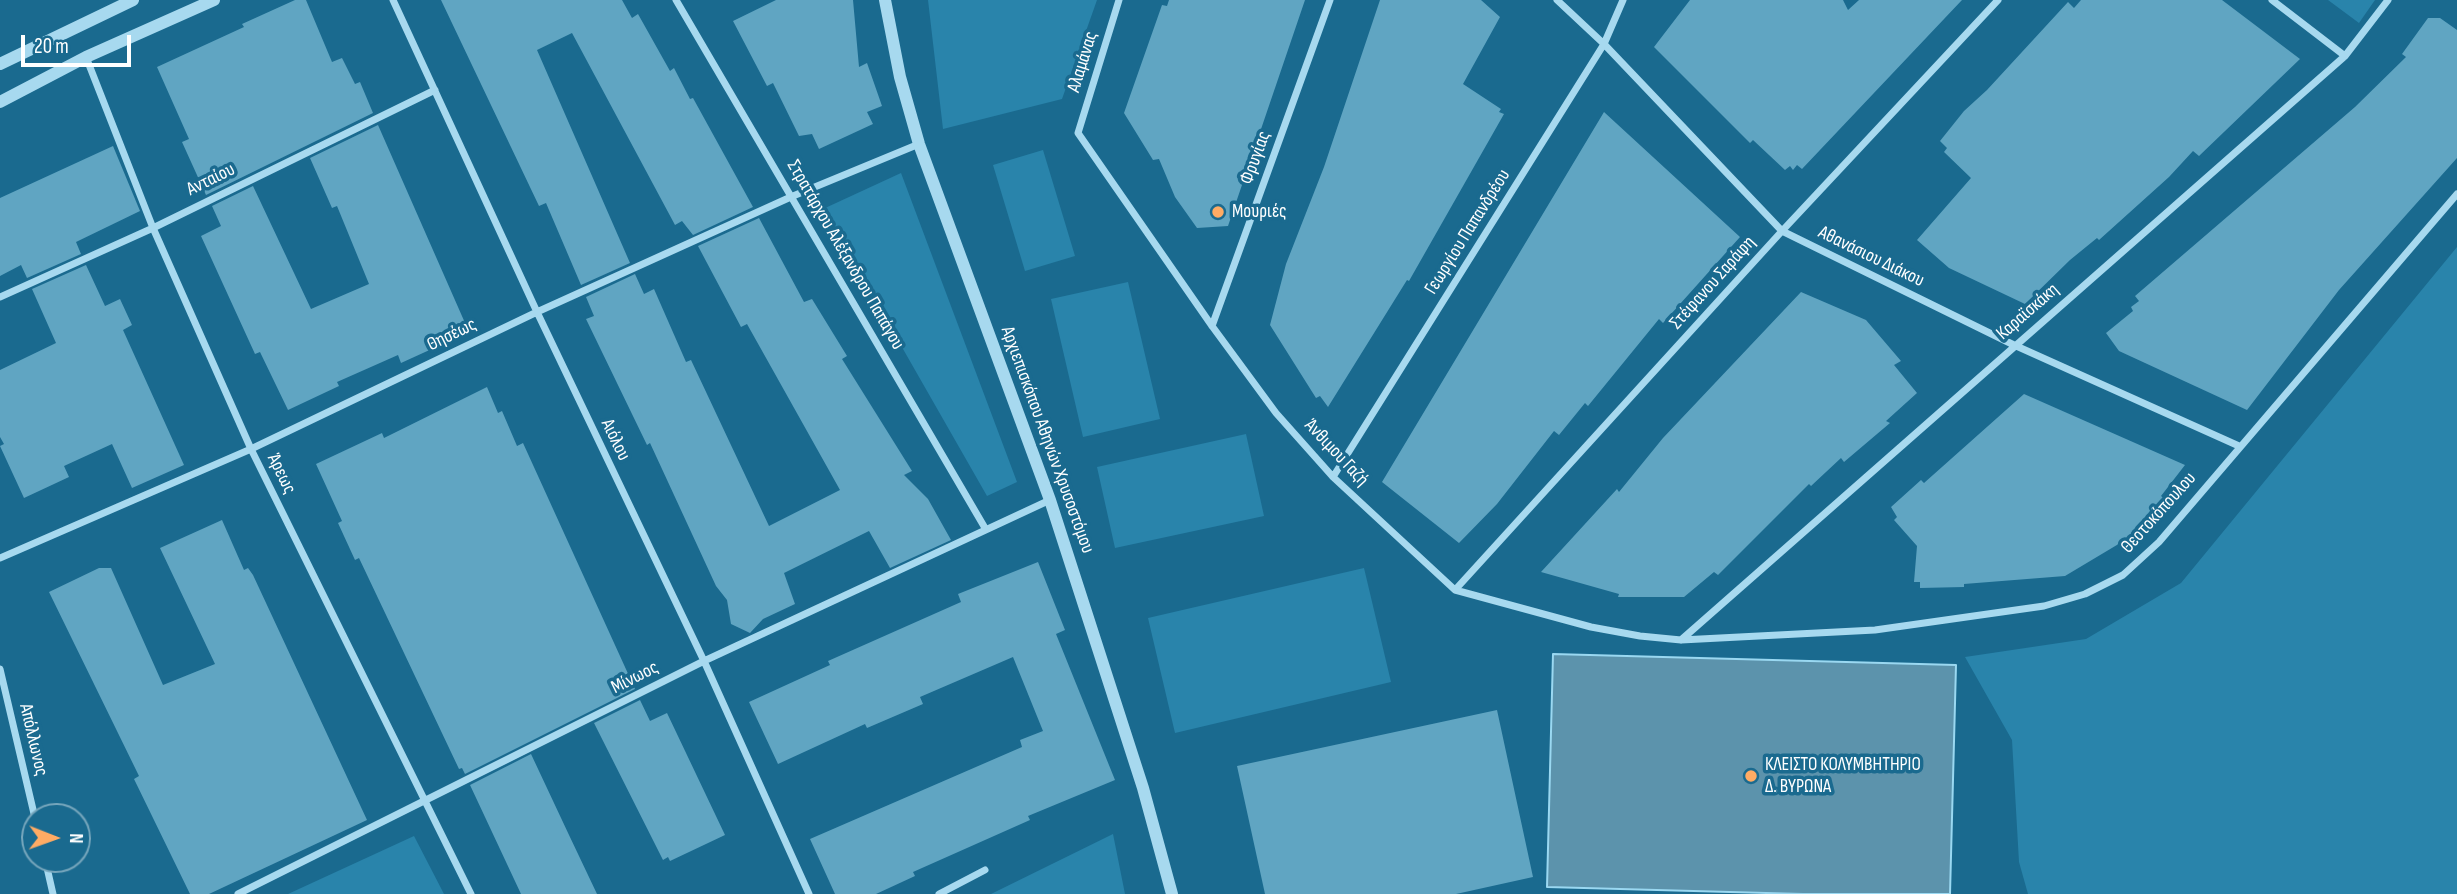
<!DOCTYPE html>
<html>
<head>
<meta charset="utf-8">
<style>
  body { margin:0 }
  #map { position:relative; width:2457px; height:894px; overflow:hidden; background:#1a6a8f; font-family:"Sofia Sans Condensed",sans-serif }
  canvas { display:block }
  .north { position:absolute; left:21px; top:803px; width:70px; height:70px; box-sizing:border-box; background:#1a6a8f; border:2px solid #76a6bc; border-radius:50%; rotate:91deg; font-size:19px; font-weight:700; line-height:28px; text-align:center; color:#fff }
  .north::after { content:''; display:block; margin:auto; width:24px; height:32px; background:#ffab64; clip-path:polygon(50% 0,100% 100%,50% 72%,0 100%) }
  .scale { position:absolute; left:21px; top:35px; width:110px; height:32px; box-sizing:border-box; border:4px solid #fff; border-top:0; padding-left:9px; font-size:21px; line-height:24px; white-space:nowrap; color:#fff; -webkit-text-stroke:5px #1a6a8f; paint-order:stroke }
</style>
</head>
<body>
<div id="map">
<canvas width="2457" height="894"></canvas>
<div class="north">N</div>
<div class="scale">20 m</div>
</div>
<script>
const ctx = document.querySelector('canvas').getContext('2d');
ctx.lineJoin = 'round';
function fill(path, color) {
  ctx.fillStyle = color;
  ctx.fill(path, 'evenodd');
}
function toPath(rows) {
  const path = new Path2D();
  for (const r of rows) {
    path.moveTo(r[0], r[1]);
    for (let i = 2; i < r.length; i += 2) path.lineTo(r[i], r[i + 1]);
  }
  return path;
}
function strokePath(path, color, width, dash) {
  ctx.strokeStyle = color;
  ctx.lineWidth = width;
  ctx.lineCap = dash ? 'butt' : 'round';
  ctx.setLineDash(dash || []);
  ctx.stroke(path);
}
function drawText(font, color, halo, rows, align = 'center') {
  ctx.font = font + ' "Sofia Sans Condensed",sans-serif';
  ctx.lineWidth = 7;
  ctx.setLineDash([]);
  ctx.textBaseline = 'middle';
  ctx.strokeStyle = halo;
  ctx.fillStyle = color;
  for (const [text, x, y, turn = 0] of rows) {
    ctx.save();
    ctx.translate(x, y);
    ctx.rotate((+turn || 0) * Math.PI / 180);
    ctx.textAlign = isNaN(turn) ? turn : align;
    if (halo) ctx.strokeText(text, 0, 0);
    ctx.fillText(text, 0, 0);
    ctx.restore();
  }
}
fill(toPath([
  [928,0,1097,0,1062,99,943,129],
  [2328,0,2375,0,2359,23],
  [1043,150,1075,256,1025,271,993,165],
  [901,173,1017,482,987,496,823,209],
  [2457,247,2457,894,2028,894,2019,862,2012,740,1965,657,2086,639,2181,583],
  [1128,282,1160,419,1083,437,1051,299],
  [1246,434,1264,516,1115,548,1097,467],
  [1364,568,1391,682,1175,733,1148,618],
  [1113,834,1125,894,991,894],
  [414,836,444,894,288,894]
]), '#2984ab');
const water = toPath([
  [1553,654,1956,665,1950,894,1803,894,1547,887,1553,654]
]);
fill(water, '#5c93ac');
strokePath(water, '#9ad8f1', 2);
fill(toPath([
  [295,0,306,0,332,62,342,58,355,84,360,82,373,113,206,195,182,142,189,139,157,67,244,27,242,24],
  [441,0,622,0,632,18,638,14,670,71,674,68,690,99,693,98,753,207,693,235,682,221,675,225,572,33,537,50,630,263,581,285,546,203,539,206],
  [776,0,853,0,859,67,867,63,882,106,867,112,873,124,819,149,812,134,799,136,773,83,767,86,733,21],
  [1169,0,1305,0,1228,226,1197,228,1175,197,1159,159,1153,160,1124,113,1162,5,1167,6],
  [1380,0,1481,0,1500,17,1463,84,1501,109,1499,112,1504,114,1409,281,1407,280,1328,407,1320,396,1316,398,1270,325,1286,264,1324,167],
  [1690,0,1843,0,1848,10,1859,0,1962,0,1802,169,1797,165,1793,170,1790,166,1785,170,1753,140,1750,143,1654,47],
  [2081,0,2222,0,2300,59,2199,156,2193,151,2169,177,2099,240,2097,238,2070,260,2025,304,1949,268,1917,240,1971,178,1944,152,1947,148,1940,141,1964,111,1987,90,2068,2,2074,8],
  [2428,18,2440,18,2457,30,2457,158,2339,290,2247,410,2119,351,2106,333,2133,311,2131,307,2139,301,2135,296,2355,107,2406,57,2402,54],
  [1604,112,1740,237,1663,323,1659,319,1588,406,1585,403,1559,435,1554,431,1497,504,1459,543,1382,482],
  [378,125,469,332,401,363,398,355,337,382,339,386,288,410,260,352,255,354,201,236,221,226,212,206,253,186,311,309,369,284,337,206,332,208,310,158],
  [113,146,140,211,76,242,81,254,27,278,21,265,0,276,0,198],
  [759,218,804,302,812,299,847,356,842,359,912,471,904,475,928,499,951,540,890,568,869,531,784,573,795,604,763,619,750,633,731,624,727,600,716,586,650,443,647,445,586,319,594,316,586,297,635,274,644,294,654,289,686,362,691,360,769,526,840,490,747,324,741,327,698,246],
  [86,265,105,306,120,299,132,325,123,330,184,465,132,488,112,444,64,466,69,477,24,498,0,446,4,444,0,437,0,370,56,343,32,289],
  [1801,292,1866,320,1901,361,1894,365,1917,393,1886,421,1890,423,1844,462,1841,458,1811,486,1809,484,1718,575,1714,572,1684,597,1618,597,1619,594,1541,572,1617,489,1619,492,1663,438],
  [487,387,498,413,502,411,517,446,523,443,635,689,465,774,462,768,459,769,359,558,355,560,338,523,342,521,316,464,382,433,384,438],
  [2024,394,2185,465,2161,496,2168,502,2142,530,2065,576,1964,584,1964,587,1920,588,1920,582,1914,582,1917,546,1894,520,1897,517,1891,507,1921,480,1924,483],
  [222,520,244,570,248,568,253,575,367,820,209,894,190,894,134,779,139,776,49,592,99,568,111,568,163,685,215,664,160,548],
  [1038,562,1065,630,1056,634,1115,780,1028,816,1030,820,913,872,915,876,876,894,835,894,810,839,1022,747,1020,740,1043,731,1013,657,920,697,923,704,867,728,865,724,778,764,749,702,830,665,828,661,961,602,958,594],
  [640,700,650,721,667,713,725,835,670,861,668,857,663,860,594,723],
  [1497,710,1533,877,1456,894,1265,894,1237,766],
  [531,754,569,835,597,894,521,894,470,785]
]), '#60a5c2');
strokePath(toPath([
  [393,0,537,312,704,661,809,894],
  [676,0,985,528],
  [1119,0,1078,133,1212,326,1276,413,1333,477,1455,590,1591,627,1640,636,1681,640,1875,630,2044,606,2085,594,2123,575,2159,542,2457,194],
  [1557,0,1604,44,1782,231,2014,345,2239,446],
  [2272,0,2345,56],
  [86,57,153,228,251,449,471,894],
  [0,297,153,228,435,90],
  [1212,326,1330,0],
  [1333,477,1604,44,1623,0],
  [0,558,251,449,537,312,793,196,919,144],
  [1455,590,1782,231,1998,0],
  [1681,640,2345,56,2388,0],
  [0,669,35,818],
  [45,859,53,894],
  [238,894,704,661,1050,500],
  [939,894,985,870]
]), '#a7d9ef', 7);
strokePath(toPath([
  [885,0,900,77,919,144,1050,500,1143,788,1172,894],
  [0,64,133,0],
  [0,102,86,57,214,0]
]), '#a7d9ef', 12);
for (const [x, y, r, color] of [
  [1218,212,7,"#ffab64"],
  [1751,776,7,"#ffab64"]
]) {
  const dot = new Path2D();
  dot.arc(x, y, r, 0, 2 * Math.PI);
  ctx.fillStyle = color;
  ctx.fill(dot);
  strokePath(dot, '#1a6a8f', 2.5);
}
drawText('19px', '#fff', '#1a6a8f', [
  ["Αλαμάνας",1083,62,-73],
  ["Φρυγίας",1256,158,-70],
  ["Ανταίου",211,180,-26],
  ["Γεωργίου Παπανδρέου",1468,232,-58],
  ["Στρατάρχου Αλέξανδρου Παπάγου",845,255,60],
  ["Αθανάσιου Διάκου",1871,257,26],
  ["Στέφανου Σαράφη",1713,283,-48],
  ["Καραϊσκάκη",2028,312,-41],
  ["Θησέως",452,335,-26],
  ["Αιόλου",615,440,64],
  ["Αρχιεπισκόπου Αθηνών Χρυσοστόμου",1047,440,70],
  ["Άνθιμου Γαζή",1336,453,47],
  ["Άρεως",281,474,64],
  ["Θεοτοκόπουλου",2159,513,-48],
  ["Μίνωος",635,678,-27],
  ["Απόλλωνος",33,740,77]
]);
drawText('19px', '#fff', '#1a6a8f', [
  ["Μουριές",1232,212],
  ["ΚΛΕΙΣΤΟ ΚΟΛΥΜΒΗΤΗΡΙΟ",1765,765],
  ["Δ. ΒΥΡΩΝΑ",1765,787]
], 'left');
</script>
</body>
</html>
